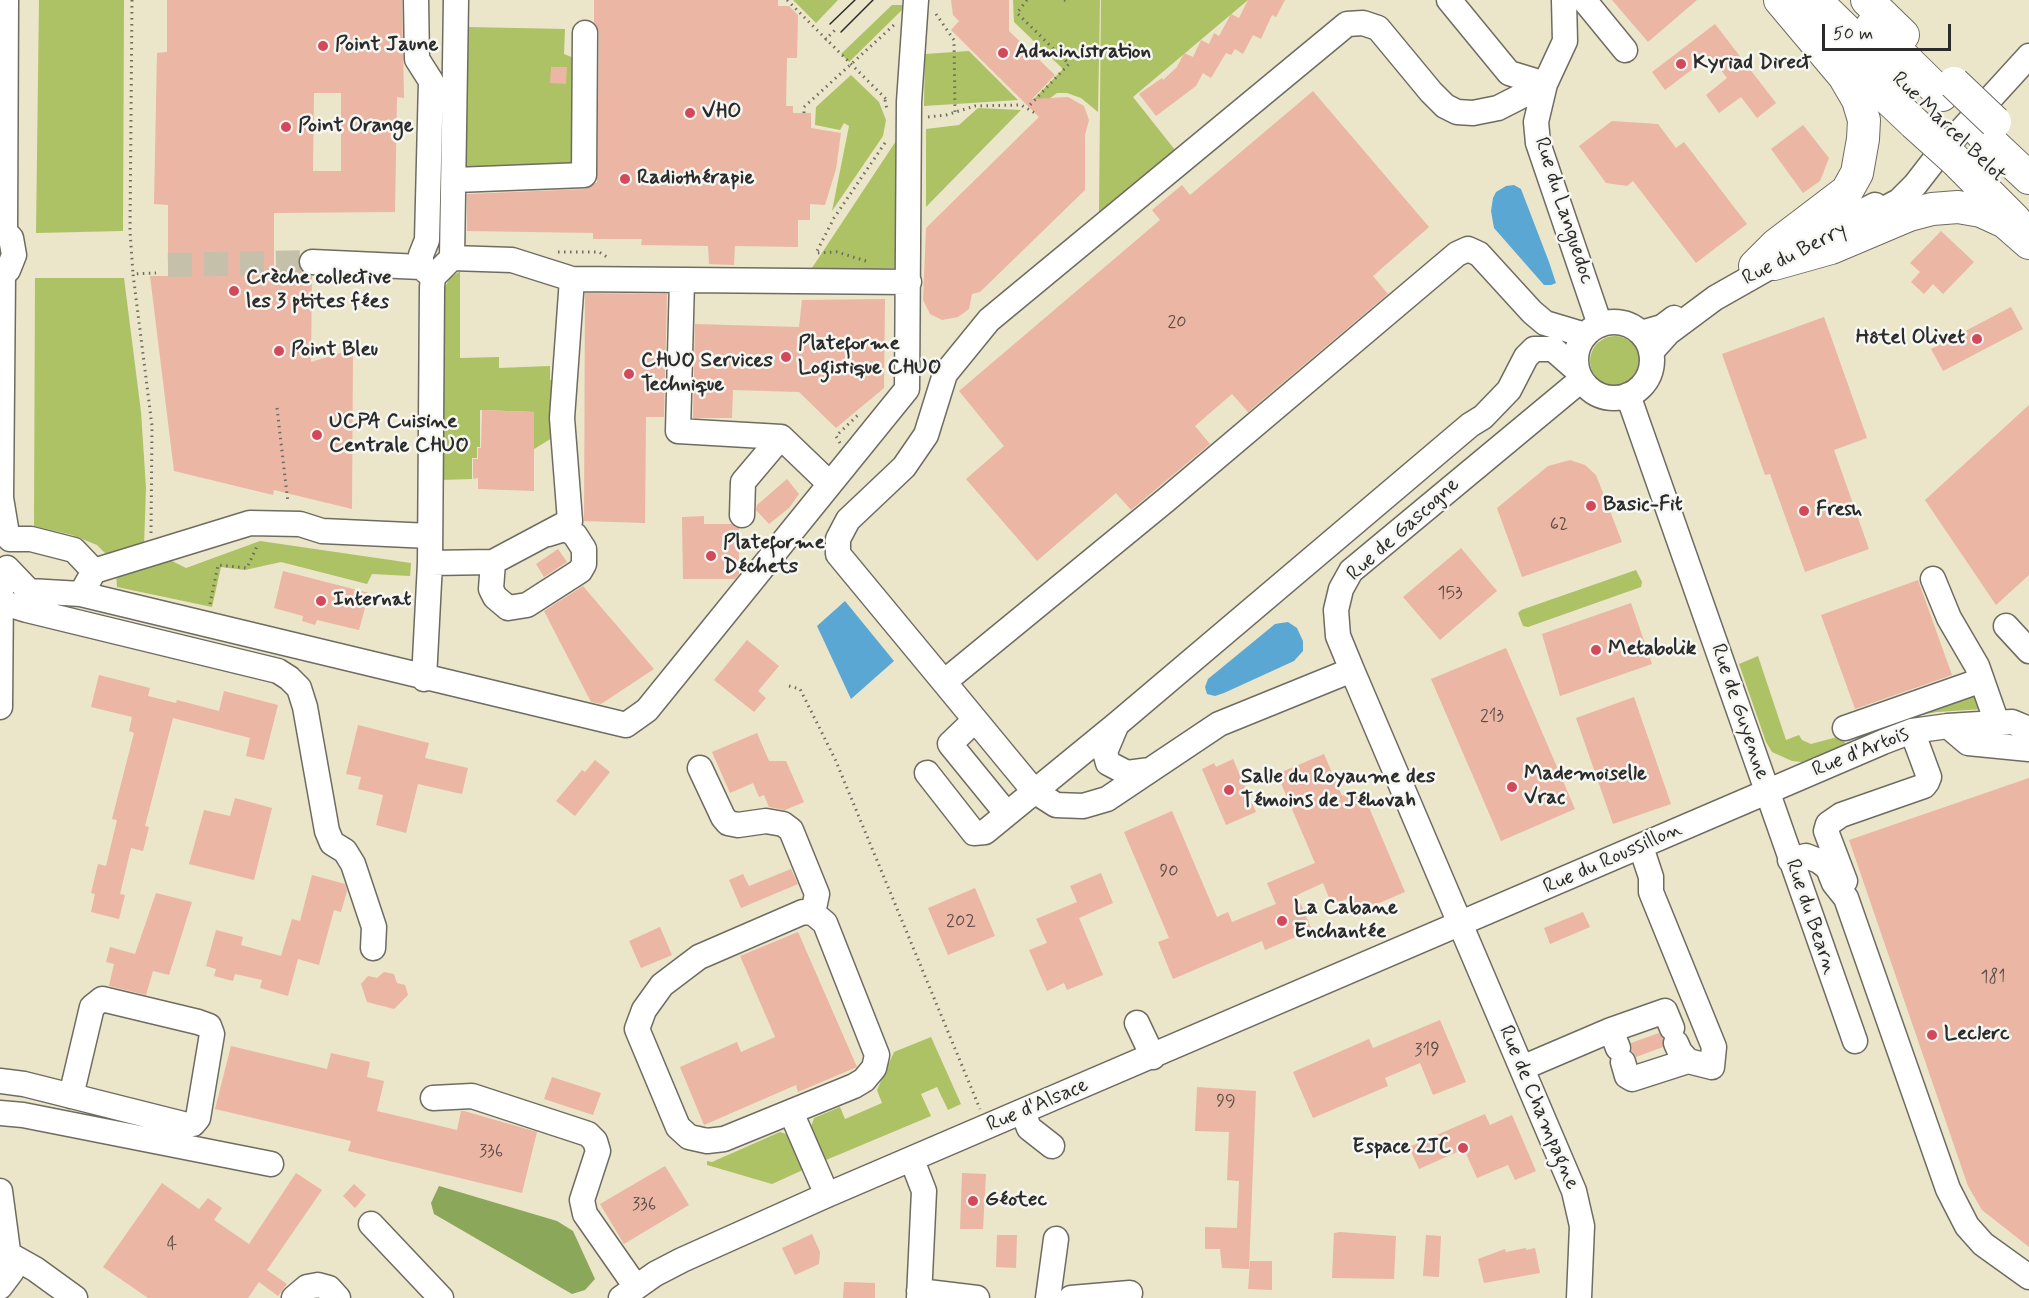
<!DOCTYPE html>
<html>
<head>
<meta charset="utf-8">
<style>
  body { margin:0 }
  #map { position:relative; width:2029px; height:1298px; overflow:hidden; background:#ebe5c9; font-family:Mynerve,sans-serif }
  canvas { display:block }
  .scale { position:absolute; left:1822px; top:24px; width:129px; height:27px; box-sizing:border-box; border:3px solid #2b2b2b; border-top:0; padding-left:8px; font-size:18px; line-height:21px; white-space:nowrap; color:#2b2b2b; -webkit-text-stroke:4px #f6f6f2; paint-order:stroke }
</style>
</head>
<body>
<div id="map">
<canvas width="2029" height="1298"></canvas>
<div class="scale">50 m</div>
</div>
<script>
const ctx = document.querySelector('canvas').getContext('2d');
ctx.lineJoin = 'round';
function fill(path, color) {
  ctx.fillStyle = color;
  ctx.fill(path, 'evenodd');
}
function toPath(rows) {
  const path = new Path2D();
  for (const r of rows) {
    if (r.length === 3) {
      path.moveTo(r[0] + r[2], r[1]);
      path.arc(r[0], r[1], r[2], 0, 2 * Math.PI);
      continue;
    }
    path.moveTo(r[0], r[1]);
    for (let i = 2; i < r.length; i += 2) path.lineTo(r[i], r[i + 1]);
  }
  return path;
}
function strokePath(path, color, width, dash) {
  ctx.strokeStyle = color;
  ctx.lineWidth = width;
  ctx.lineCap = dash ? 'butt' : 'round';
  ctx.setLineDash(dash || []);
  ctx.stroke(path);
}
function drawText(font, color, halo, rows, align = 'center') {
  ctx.font = font + ' Mynerve,sans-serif';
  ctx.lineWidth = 5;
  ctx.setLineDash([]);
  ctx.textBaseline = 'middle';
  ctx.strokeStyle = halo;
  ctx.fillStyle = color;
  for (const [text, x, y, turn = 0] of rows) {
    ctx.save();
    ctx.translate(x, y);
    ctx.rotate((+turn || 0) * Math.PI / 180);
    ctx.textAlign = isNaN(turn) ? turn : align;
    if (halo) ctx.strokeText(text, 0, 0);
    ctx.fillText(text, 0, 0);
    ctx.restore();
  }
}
fill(toPath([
  [39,0,124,0,123,231,36,233],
  [793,0,838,0,816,23],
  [1013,0,1100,0,1098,112,1081,98,1067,93,1057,93,1046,101,1031,102,1063,69,1014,22],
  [1101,0,1248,0,1133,97,1175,150,1099,213],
  [892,5,903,5,902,10,849,62,841,54],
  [467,27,565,29,564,54,574,58,573,164,466,170,459,153],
  [969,51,1018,100,924,106,925,54],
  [851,75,879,102,886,120,883,136,832,211,849,126,844,123,840,130,815,125,816,107],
  [978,108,1021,110,926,207,926,129,959,125],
  [896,141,895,268,810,271],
  [460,271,460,358,499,357,499,368,550,366,550,380,562,381,562,432,534,449,534,412,480,410,480,447,477,447,477,458,472,458,472,479,440,480,441,294,450,278],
  [35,278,124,278,141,412,146,488,144,546,107,555,97,545,72,535,34,526],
  [1615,361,25],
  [260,541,411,563,410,576,372,574,367,584,281,562,245,570,221,567,212,607,117,587,116,571,164,557,186,568],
  [1636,570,1642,582,1641,587,1528,627,1523,626,1518,613,1521,610],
  [1758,656,1786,740,1799,735,1802,740,1811,744,1841,736,1845,743,1844,746,1802,762,1792,761,1772,752,1766,742,1739,664],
  [1972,689,1983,709,1937,712,1910,717,1860,737,1859,731],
  [931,1037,961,1104,948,1110,937,1087,921,1094,931,1116,826,1160,811,1127,814,1118,840,1107,845,1119,882,1103,877,1090,894,1052],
  [780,1132,789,1135,805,1169,772,1184,707,1165,707,1161,712,1162]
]), '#adc165');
fill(toPath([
  [439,1186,557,1221,573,1231,595,1279,585,1290,572,1294,434,1214,431,1203]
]), '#8aa75a');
fill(toPath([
  [1514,185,1521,189,1549,262,1556,283,1551,285,1544,285,1494,228,1491,211,1493,198,1496,192,1506,186],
  [845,601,894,661,851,699,817,626],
  [1288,622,1297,628,1303,641,1303,651,1294,661,1224,693,1215,696,1207,694,1205,687,1208,679,1275,624]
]), '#5ba7d4');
fill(toPath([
  [167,0,402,0,404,98,397,97,395,212,274,213,274,266,299,266,304,274,312,276,311,362,353,349,352,509,274,490,273,495,174,471,150,276,168,276,168,205,154,204,157,53,167,52],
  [314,93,341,93,341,171,313,171],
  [594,0,778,0,778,6,789,6,798,15,797,58,787,58,786,106,793,106,793,113,811,113,811,128,841,133,836,169,825,205,810,204,810,220,798,220,798,247,735,246,734,265,709,264,708,246,641,245,642,239,593,239,593,233,467,231,467,194,585,189,597,182,599,33,594,23],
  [951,0,1009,0,1009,31,1055,75,1032,99,1068,97,1084,106,1089,120,1085,135,1085,190,980,292,972,294,969,309,958,317,942,320,930,314,923,300,926,228,1039,117,951,30,959,21,953,15],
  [1248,0,1285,0,1276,17,1272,15,1261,39,1253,35,1243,54,1235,49,1231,55,1226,53,1211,78,1203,73,1196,86,1156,116,1139,94,1162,78,1163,80,1177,67,1184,53,1193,57,1201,40,1209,44,1214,33,1219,36,1231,14,1239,18],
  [1612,0,1697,0,1648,42],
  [1715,24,1776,103,1757,118,1741,97,1719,113,1706,95,1727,78,1710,56,1665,90,1652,72],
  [551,67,567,67,566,84,550,83],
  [1313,91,1429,227,1373,276,1388,294,1248,412,1232,394,1195,426,1210,444,1131,510,1116,493,1037,561,966,479,1004,446,959,391,1160,220,1152,210,1182,185,1190,195],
  [1612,121,1658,124,1676,148,1684,142,1747,224,1696,263,1633,181,1627,186,1606,183,1579,146],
  [1803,125,1829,158,1820,181,1803,193,1771,149],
  [1941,231,1974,262,1943,294,1933,284,1924,294,1911,282,1920,272,1910,263],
  [585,293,667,294,664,417,646,417,645,523,584,521],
  [885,299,884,388,836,428,799,392,733,390,732,418,693,418,695,324,799,327,802,300],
  [2011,307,2023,329,1943,371,1931,349],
  [1824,317,1867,438,1834,450,1869,549,1805,572,1770,474,1765,475,1722,354],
  [2029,405,2029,575,1996,605,1925,500],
  [482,410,534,412,534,491,478,489,478,478,473,479,473,459,478,459,478,448,481,448],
  [1570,460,1585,465,1596,475,1622,542,1522,577,1497,508,1548,466],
  [787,479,799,494,789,508,769,524,756,510,757,505],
  [704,516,704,524,732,524,739,528,739,574,735,579,683,579,682,517],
  [1461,548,1497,591,1440,640,1403,597],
  [558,549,567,562,544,577,536,564],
  [283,571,369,593,359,630,317,620,315,625,302,621,303,616,274,608],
  [1918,580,1952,675,1855,709,1821,615],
  [583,586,654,669,601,704,591,702,544,611],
  [1631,603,1652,664,1560,696,1542,634],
  [747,640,779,666,758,691,766,698,754,712,714,680],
  [1506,648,1575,809,1501,841,1431,679],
  [99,675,150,688,148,696,176,703,177,700,219,711,224,691,278,705,264,760,246,756,250,738,173,718,145,826,149,827,143,851,131,848,120,894,125,895,119,919,91,912,95,894,91,893,98,864,106,866,117,820,112,819,134,733,129,731,132,717,91,707],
  [1634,697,1671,804,1613,824,1576,718],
  [358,725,429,743,425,758,468,768,462,794,418,784,406,833,376,825,383,795,358,789,361,777,346,774],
  [757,733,769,761,786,761,804,802,785,810,769,807,764,795,759,797,753,783,730,793,712,752],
  [1324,754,1342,796,1356,790,1363,807,1368,805,1405,892,1358,912,1351,897,1332,905,1323,883,1297,895,1312,930,1265,950,1262,941,1173,979,1158,942,1169,938,1124,832,1172,811,1217,917,1228,912,1232,922,1276,904,1267,883,1315,863,1277,774],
  [1233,759,1256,812,1226,825,1202,769,1214,763,1216,767],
  [595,760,610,772,575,816,556,801,582,770,585,772],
  [2029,778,2029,1247,1982,1210,1968,1186,1849,840],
  [235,798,272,808,254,880,189,864,204,810,230,816],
  [791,869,798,884,741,908,729,880,743,874,749,886],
  [1101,873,1113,903,1079,918,1103,975,1067,990,1064,983,1047,991,1029,950,1047,943,1036,919,1077,902,1070,886],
  [312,875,345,884,347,891,341,912,334,910,319,965,298,959,288,996,260,988,262,980,235,974,233,981,214,976,216,969,206,966,216,930,243,937,241,945,281,956,292,919,300,921],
  [975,888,995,936,948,955,928,908],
  [156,893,192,902,169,975,153,971,146,995,109,986,114,964,106,962,110,947,135,954],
  [1583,912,1590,927,1550,944,1544,928],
  [660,927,672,955,641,968,629,941],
  [798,932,857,1067,798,1092,796,1085,704,1125,680,1067,737,1042,741,1052,775,1037,740,956],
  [384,972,394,974,397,983,405,985,408,995,394,1009,367,1002,361,984,368,976,377,978],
  [1440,1020,1466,1082,1433,1095,1420,1063,1385,1078,1388,1086,1313,1118,1293,1072,1369,1039,1373,1048],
  [1659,1033,1663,1039,1663,1047,1636,1057,1632,1051,1631,1043],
  [231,1046,327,1069,331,1053,370,1062,367,1077,384,1081,377,1111,457,1130,461,1111,464,1111,537,1132,522,1193,348,1151,351,1141,215,1109],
  [552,1077,601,1093,593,1115,544,1099],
  [1197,1087,1256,1091,1249,1269,1222,1268,1220,1249,1205,1249,1205,1227,1237,1228,1239,1181,1227,1180,1229,1132,1195,1131],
  [1485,1114,1490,1125,1512,1115,1536,1171,1515,1180,1508,1165,1477,1178,1464,1149,1419,1169,1409,1147],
  [665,1166,689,1205,624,1244,600,1204],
  [296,1173,322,1190,267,1270,287,1284,278,1296,259,1282,248,1298,148,1298,103,1267,162,1183,199,1209,208,1198,222,1208,214,1220,249,1244],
  [962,1173,986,1174,983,1229,960,1229],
  [354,1184,366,1195,355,1208,343,1196],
  [1340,1232,1396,1236,1394,1279,1332,1278,1334,1233],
  [812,1234,820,1252,819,1264,795,1275,782,1248],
  [997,1235,1017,1235,1016,1268,996,1267],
  [1426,1235,1441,1236,1439,1277,1423,1276],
  [1526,1248,1526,1250,1535,1248,1540,1273,1484,1283,1478,1259,1505,1249,1506,1252],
  [1250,1261,1272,1261,1272,1290,1248,1289],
  [844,1282,875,1283,875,1298,843,1298]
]), '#ebb6a3');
strokePath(toPath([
  [168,265,312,262]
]), '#c5c0a9', 24, [24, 12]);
const minor = toPath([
  [416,0,417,59,431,81,427,240,421,255,421,267],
  [1449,0,1509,73,1545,84],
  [1564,0,1565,41,1545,84,1536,122,1538,143,1600,325],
  [1584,0,1625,50],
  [455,180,584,175,585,33],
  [1863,220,1899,201,1915,185,1936,158,2029,56],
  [0,227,11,238,14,255,8,270,0,277],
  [5,231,6,0],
  [1786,250,1875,205],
  [452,258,512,260,572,279,909,282],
  [312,262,421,267,433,277],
  [3,276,1,498,7,534],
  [682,280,678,431,781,437,830,484],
  [1614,360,38],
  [1641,333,1662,327,1674,318],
  [1651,352,1668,333,1715,298,1775,264],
  [1628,395,1855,1041],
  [742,515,743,482,781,437],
  [493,562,491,589,495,597,508,608,527,605,580,571,584,564,584,549,575,535,568,530,561,530,548,534],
  [430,563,493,562,570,521,562,418,572,279],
  [7,568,29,591,81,594,94,571,74,550,31,539,10,539],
  [94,571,250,523,300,524,322,531,430,536],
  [1933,579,1949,618,1977,666,1997,723],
  [81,594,626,725,647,710,907,389,909,102,916,0],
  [1,602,27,610,278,671,289,678,299,688,305,707,327,831,332,843,345,851,353,864,374,927,373,948],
  [2006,626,2029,651],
  [1352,670,1219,724,1107,799,1083,806,1056,805,1034,791,944,682,1166,500,1457,254,1468,249,1479,254,1532,312,1545,323,1585,335],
  [424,679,430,563,432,287,433,277,452,258,456,0],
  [944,682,838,554,838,539,848,520,904,467,926,435,945,374,989,320,1347,24,1363,23,1378,28,1431,92,1445,106,1457,112,1473,113,1498,108,1545,84],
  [0,707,1,586],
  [975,720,950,744,1007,814,1117,724,1470,425,1483,417,1509,390,1526,357,1534,349,1553,349,1577,370],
  [1116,726,1105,752,1108,763,1127,773,1150,770],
  [1948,726,1968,743,2029,749],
  [1845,728,1982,680],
  [700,768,723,817,728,823,738,825,766,821,783,824,791,830,817,894,813,913],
  [927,773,974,833,985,832,1007,814],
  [1641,847,1651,877,1651,892,1714,1047,1712,1067,1688,1061,1680,1052,1676,1043],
  [1790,860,1806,856,1819,861,1828,868,1834,883,1846,898,1948,1189,1967,1226,1983,1244,2029,1277],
  [1845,881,1826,831,1828,824,1841,815,1924,786,1927,782,1929,777,1912,731],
  [803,912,813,913,825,923,877,1055,874,1068,864,1080,854,1086,724,1139,707,1141,689,1137,678,1127,637,1029,644,1010,662,985,699,957,803,912],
  [1137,1023,1153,1057],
  [1611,1030,1665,1011,1672,1028],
  [1623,1062,1627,1076,1632,1079,1688,1061],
  [1522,1068,1611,1030,1618,1048],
  [0,1081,24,1084,187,1125,193,1124,198,1118,212,1034,209,1026,198,1022,102,999,92,1007,71,1096],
  [433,1098,472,1096,588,1134,595,1141,598,1151,582,1200,585,1214,636,1287],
  [791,1112,827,1195],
  [1023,1112,1029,1128,1052,1146],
  [0,1113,23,1115,271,1164],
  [912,1160,924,1191,919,1298],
  [0,1191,8,1251],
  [371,1224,441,1298],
  [10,1255,35,1269,75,1298],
  [0,1287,12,1271,10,1255,3,1246],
  [919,1291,977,1298],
  [294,1298,307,1287,318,1285,329,1288,338,1298],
  [621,1298,655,1274,682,1260,827,1195,1883,742,1912,731,1948,726,2012,722,2029,729],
  [1048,1298,1056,1239],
  [1071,1298,1130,1293],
  [1579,1298,1582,1226,1574,1191,1352,670,1338,636,1336,610,1341,589,1351,571,1581,380]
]);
const major = toPath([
  [1815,0,1883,66],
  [1867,0,1903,35],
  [1872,26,1942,95],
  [1844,57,1914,123],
  [1981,133,2029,178],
  [1954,159,2015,220],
  [1774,264,1831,248,1909,215,1932,209,1958,207,1981,211,2005,222,2029,243],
  [1755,266,1776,245,1847,191,1857,173,1863,139,1864,120,1858,100,1844,76,1780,0]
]);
strokePath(minor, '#6e6c62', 27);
strokePath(major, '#6e6c62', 34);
strokePath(toPath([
  [132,0,130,231,133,274],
  [787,0,887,100],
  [1027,0,1017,13,1069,64,1027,108],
  [1064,0,1069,1],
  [936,14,954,40,955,113],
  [825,40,835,30],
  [885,100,887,110],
  [804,113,804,107,894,25],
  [928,117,946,115,975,106,1021,105,1035,113],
  [558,252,599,252,610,259],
  [866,261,837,252,816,253,834,218,887,140],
  [277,408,288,503],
  [840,443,836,436,858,415],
  [151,533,152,426,133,274,156,273],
  [210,604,218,565,247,568,258,544],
  [789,686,800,689,835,759,980,1109]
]), '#6e6c62', 3, [1.5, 4.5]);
strokePath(minor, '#fff', 24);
strokePath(major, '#fff', 32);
strokePath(toPath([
  [830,24,855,0],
  [841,32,873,0]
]), '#2b2b2b', 1.5);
const majorBridge = toPath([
  [1954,83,1995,122],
  [1914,123,1954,159]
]);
strokePath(majorBridge, '#6e6c62', 34, []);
strokePath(majorBridge, '#fff', 32);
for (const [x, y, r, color] of [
  [323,46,6,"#d1495b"],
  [1003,53,6,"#d1495b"],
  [1681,64,6,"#d1495b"],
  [690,113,6,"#d1495b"],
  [286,127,6,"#d1495b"],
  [625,179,6,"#d1495b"],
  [234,291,6,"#d1495b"],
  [1977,339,6,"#d1495b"],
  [279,351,6,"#d1495b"],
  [786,357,6,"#d1495b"],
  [629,374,6,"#d1495b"],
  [317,435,6,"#d1495b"],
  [1591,506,6,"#d1495b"],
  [1804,511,6,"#d1495b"],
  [711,556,6,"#d1495b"],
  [321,601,6,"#d1495b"],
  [1596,650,6,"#d1495b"],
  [1512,787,6,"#d1495b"],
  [1229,790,6,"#d1495b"],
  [1282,921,6,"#d1495b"],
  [1932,1035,6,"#d1495b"],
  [1463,1148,6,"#d1495b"],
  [973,1201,6,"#d1495b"]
]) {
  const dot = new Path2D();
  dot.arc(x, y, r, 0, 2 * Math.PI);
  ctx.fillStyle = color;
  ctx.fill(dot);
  strokePath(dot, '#f6f6f2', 2);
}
drawText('18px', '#5b4e49', null, [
  ["20",1177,323],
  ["62",1559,525],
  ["153",1450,594],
  ["213",1492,717],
  ["90",1169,872],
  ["202",961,922],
  ["181",1993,978],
  ["319",1427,1051],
  ["99",1226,1102],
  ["336",491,1152],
  ["336",644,1205],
  ["4",172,1245]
]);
drawText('bold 21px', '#2b2b2b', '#f6f6f2', [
  ["Point Jaune",335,46],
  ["Administration",1015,53],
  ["Kyriad Direct",1693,64],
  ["VHO",702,113],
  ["Point Orange",298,127],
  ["Radiothérapie",637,179],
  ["Crèche collective",246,279],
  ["les 3 ptites fées",246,303],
  ["Hôtel Olivet",1965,339,"right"],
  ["Plateforme",798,345],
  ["Logistique CHUO",798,369],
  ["Point Bleu",291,351],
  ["CHUO Services",641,362],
  ["Technique",641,386],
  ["UCPA Cuisine",329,423],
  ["Centrale CHUO",329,447],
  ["Basic-Fit",1603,506],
  ["Fresh",1816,511],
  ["Plateforme",723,544],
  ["Déchets",723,568],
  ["Internat",333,601],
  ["Metabolik",1608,650],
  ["Mademoiselle",1524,775],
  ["Vrac",1524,799],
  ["Salle du Royaume des",1241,778],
  ["Témoins de Jéhovah",1241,802],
  ["La Cabane",1294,909],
  ["Enchantée",1294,933],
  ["Leclerc",1944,1035],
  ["Espace 2JC",1451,1148,"right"],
  ["Géotec",985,1201]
], 'left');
drawText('21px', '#2b2b2b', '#f6f6f2', [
  ["Rue Marcel Belot",1948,128,44],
  ["Rue du Languedoc",1563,211,72],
  ["Rue du Berry",1795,255,-27],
  ["Rue de Gascogne",1404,530,-42],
  ["Rue de Guyenne",1739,712,71],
  ["Rue d'Artois",1861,753,-22],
  ["Rue du Roussillon",1613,859,-24],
  ["Rue du Bearn",1810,917,71],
  ["Rue d'Alsace",1038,1106,-23],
  ["Rue de Champagne",1538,1108,67]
]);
</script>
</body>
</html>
